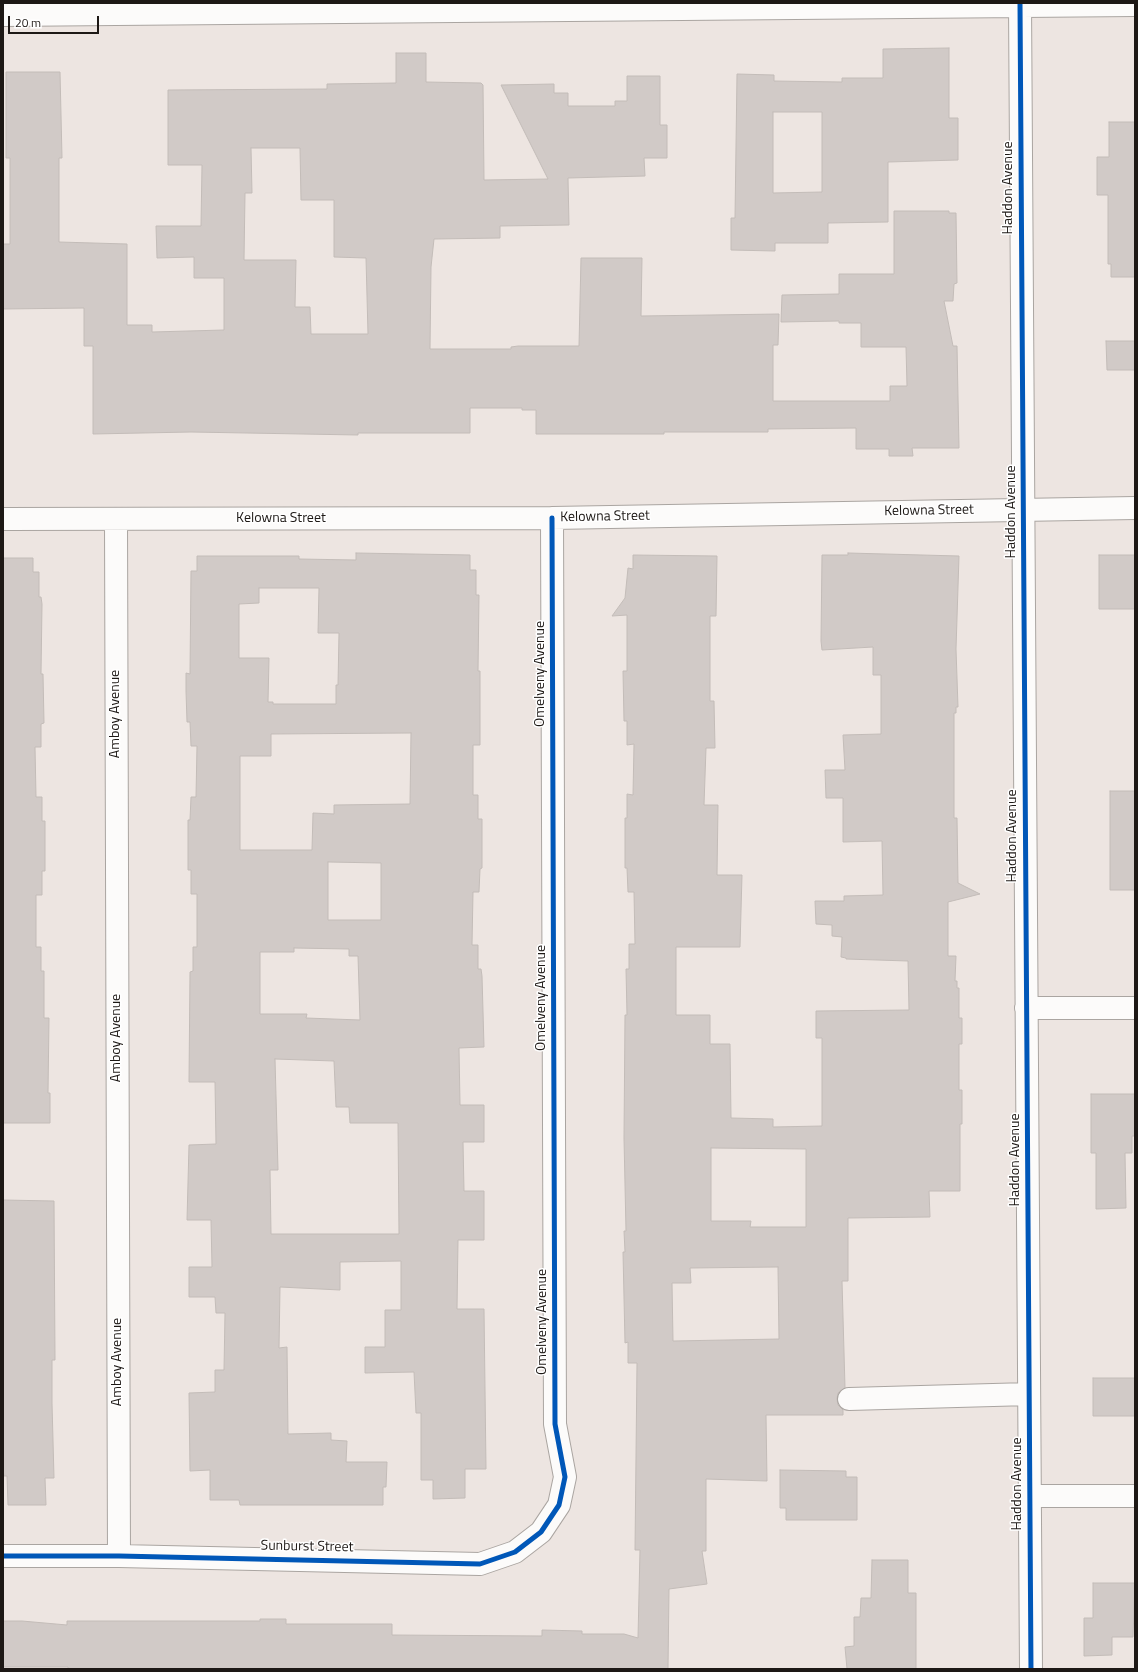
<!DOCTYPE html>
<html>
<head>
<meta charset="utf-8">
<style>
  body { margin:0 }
  #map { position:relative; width:1138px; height:1672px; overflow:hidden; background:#ede5e1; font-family:"Titillium Web",sans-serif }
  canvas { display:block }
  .frame { position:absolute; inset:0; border:4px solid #1d1815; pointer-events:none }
  .scale { position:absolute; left:8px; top:16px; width:91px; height:18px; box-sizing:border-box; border:2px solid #1d1815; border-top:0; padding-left:5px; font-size:12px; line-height:14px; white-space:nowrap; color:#1d1815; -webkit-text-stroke:3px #fff; paint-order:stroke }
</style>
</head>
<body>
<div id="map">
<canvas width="1138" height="1672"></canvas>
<div class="frame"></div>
<div class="scale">20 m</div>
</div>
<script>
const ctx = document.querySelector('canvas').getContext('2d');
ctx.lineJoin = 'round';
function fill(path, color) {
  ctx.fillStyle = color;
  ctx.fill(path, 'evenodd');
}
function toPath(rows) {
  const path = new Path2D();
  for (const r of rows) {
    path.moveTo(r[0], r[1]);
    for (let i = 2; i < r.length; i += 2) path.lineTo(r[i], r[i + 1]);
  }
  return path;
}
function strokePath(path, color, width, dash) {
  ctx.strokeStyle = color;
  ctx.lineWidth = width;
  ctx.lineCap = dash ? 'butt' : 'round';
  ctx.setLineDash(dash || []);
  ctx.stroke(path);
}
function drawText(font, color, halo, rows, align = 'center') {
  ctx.font = font + ' "Titillium Web",sans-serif';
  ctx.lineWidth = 3;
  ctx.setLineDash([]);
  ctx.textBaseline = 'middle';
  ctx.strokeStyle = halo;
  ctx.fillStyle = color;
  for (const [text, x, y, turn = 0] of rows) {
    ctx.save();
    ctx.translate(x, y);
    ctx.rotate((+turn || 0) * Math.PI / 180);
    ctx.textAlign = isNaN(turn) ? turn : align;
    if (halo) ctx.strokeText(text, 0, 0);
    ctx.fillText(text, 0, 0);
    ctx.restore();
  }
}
const building = toPath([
  [949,48,949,118,958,118,958,160,888,162,888,222,828,223,828,243,775,243,775,251,731,250,731,218,735,218,737,74,774,75,774,81,842,82,842,78,883,78,883,49,949,48],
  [773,112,822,112,822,192,773,193,773,112],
  [396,53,426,53,426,82,481,83,483,85,484,180,548,179,501,85,554,84,554,93,568,93,568,106,615,106,615,101,627,101,627,76,660,76,660,125,667,125,667,158,644,158,645,176,568,178,569,225,500,226,500,238,434,239,431,267,430,349,511,349,511,347,518,346,579,346,581,258,642,258,641,316,779,314,778,345,773,345,773,401,890,401,890,386,907,386,906,347,861,347,861,323,839,323,839,321,781,322,782,295,839,294,839,274,894,274,894,211,949,211,949,213,956,213,957,283,954,284,953,301,944,301,953,346,957,346,959,448,912,448,913,456,889,456,889,449,856,449,856,428,768,429,768,432,664,432,664,434,536,434,536,410,522,410,522,408,470,408,470,433,358,433,358,435,191,432,93,434,93,346,84,346,84,308,3,309,3,244,10,244,10,158,6,158,6,72,60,72,62,158,59,158,59,242,127,244,127,325,152,325,152,332,224,330,224,278,194,278,194,257,157,258,156,226,201,226,202,165,168,165,168,90,327,89,327,84,396,83,396,53],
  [251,148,300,148,301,200,334,200,334,257,366,258,368,334,311,334,310,307,295,307,296,260,244,260,245,193,252,193,251,148],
  [1109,122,1135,122,1135,277,1111,277,1111,264,1108,264,1108,195,1097,195,1097,157,1109,157,1109,122],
  [1106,341,1135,341,1135,370,1107,370,1106,341],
  [356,553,470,555,470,570,476,570,476,595,479,595,478,671,480,671,480,745,473,745,473,795,478,795,478,819,482,819,482,868,480,869,479,892,473,892,472,945,478,945,478,969,481,969,482,976,484,1047,459,1048,460,1105,484,1105,484,1142,463,1142,464,1191,484,1191,484,1240,458,1240,457,1309,484,1309,486,1469,465,1469,465,1498,433,1499,433,1480,421,1480,421,1413,416,1413,414,1372,365,1373,365,1347,385,1347,385,1310,401,1310,401,1261,340,1262,340,1290,280,1287,279,1348,287,1347,288,1434,331,1433,331,1440,347,1441,346,1462,387,1462,386,1487,383,1487,383,1505,240,1505,239,1500,210,1500,210,1470,190,1471,189,1393,215,1392,215,1370,224,1370,225,1313,216,1313,215,1297,189,1297,189,1267,212,1267,211,1220,187,1220,189,1145,216,1144,215,1082,189,1082,190,972,193,971,193,947,197,947,197,894,191,894,191,870,188,870,188,820,190,820,191,797,196,797,197,746,191,746,190,722,187,722,186,691,186,673,190,674,191,571,197,571,197,556,299,556,299,559,356,560,356,553],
  [259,588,319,588,318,633,339,633,338,685,336,685,336,704,273,704,273,702,268,702,269,658,239,658,239,604,259,603,259,588],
  [411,733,410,804,334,805,334,814,313,813,312,850,240,850,240,756,271,756,271,734,411,733],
  [328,862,381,863,381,920,328,920,328,862],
  [294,948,349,949,349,956,358,956,360,1020,306,1018,307,1014,260,1014,260,952,294,952,294,948],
  [275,1059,334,1061,336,1107,349,1107,350,1123,398,1123,399,1234,271,1234,270,1170,278,1170,275,1059],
  [848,553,959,556,956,649,958,707,956,707,956,713,954,713,954,818,957,818,958,883,980,894,948,902,948,956,956,956,955,981,957,981,957,988,959,988,959,1018,962,1018,962,1044,959,1044,959,1090,962,1090,962,1124,960,1124,960,1191,929,1191,930,1217,848,1218,848,1281,842,1281,845,1388,838,1393,837,1399,838,1405,843,1410,843,1415,766,1415,767,1481,706,1479,706,1551,702,1551,707,1584,669,1589,668,1669,68,1669,68,1667,3,1667,3,1621,22,1621,67,1625,67,1621,260,1621,260,1619,286,1619,286,1624,392,1624,392,1635,542,1636,542,1630,582,1631,582,1634,624,1634,638,1638,640,1550,635,1550,637,1363,628,1363,628,1342,625,1343,623,1252,625,1252,624,1231,626,1231,624,1138,625,1015,627,1015,626,969,629,969,629,944,635,944,634,892,628,892,627,868,625,868,625,818,627,818,627,794,633,795,634,744,627,745,627,721,624,721,623,671,627,671,627,615,612,616,625,598,628,568,633,569,633,555,717,556,716,616,710,616,710,701,714,701,715,748,706,748,704,805,718,805,717,875,742,875,740,947,676,947,676,1015,710,1015,710,1044,730,1044,731,1118,773,1119,773,1127,822,1126,822,1038,816,1038,816,1011,909,1010,908,961,846,959,846,958,841,957,842,937,832,936,832,925,816,924,815,901,844,901,844,896,883,895,882,841,843,842,843,798,826,798,825,770,845,770,843,735,881,734,881,675,873,675,873,647,822,650,821,641,822,555,848,555,848,553],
  [711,1148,806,1149,806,1227,750,1227,751,1221,711,1221,711,1148],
  [778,1267,779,1339,673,1341,672,1283,691,1283,690,1268,778,1267],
  [1099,555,1135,555,1135,609,1099,609,1099,555],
  [3,558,33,558,33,572,39,572,39,597,41,597,42,604,41,674,43,674,44,723,41,724,41,747,35,747,36,797,42,797,42,821,45,821,45,871,42,871,42,895,36,895,36,947,41,947,41,971,44,971,44,1018,49,1018,48,1093,50,1093,50,1123,3,1123,3,558],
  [1110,791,1135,791,1135,890,1110,890,1110,791],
  [1091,1094,1135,1094,1135,1136,1132,1136,1132,1153,1125,1153,1126,1208,1096,1209,1096,1153,1091,1153,1091,1094],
  [3,1200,54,1201,55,1360,52,1360,52,1403,54,1478,45,1478,46,1505,8,1505,7,1476,4,1476,3,1469,3,1200],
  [1093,1378,1135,1378,1135,1416,1093,1416,1093,1378],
  [780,1470,846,1471,846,1477,857,1477,857,1520,786,1520,786,1508,780,1508,780,1470],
  [872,1560,908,1560,908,1593,916,1593,916,1669,847,1669,845,1647,854,1646,854,1617,860,1617,861,1598,871,1598,872,1560],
  [1093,1583,1135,1583,1133,1637,1112,1637,1112,1655,1084,1656,1084,1618,1093,1618,1093,1583]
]);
fill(building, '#d1cac7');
strokePath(building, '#c3bcb8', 1);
const minor = toPath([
  [1020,3,1031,1669],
  [3,15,1135,5],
  [3,519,552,518,1135,508],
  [116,520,119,1556],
  [1026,1008,1135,1008],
  [849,1399,1029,1394],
  [1030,1496,1135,1496],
  [3,1556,119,1556,480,1564,515,1552,541,1532,559,1505,565,1477,555,1424,552,518]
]);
strokePath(minor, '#aaa5a1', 24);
strokePath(minor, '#fcfbfa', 22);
strokePath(toPath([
  [1020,3,1031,1669],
  [3,1556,119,1556,480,1564,515,1552,541,1532,559,1505,565,1477,555,1424,552,518]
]), '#0057b8', 5);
drawText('14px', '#1d1815', '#fff', [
  ["Haddon Avenue",1009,188,-90],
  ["Kelowna Street",929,511,-1],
  ["Haddon Avenue",1012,512,-90],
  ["Kelowna Street",605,517,-1],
  ["Kelowna Street",281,519],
  ["Omelveny Avenue",541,674,-90],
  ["Amboy Avenue",116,714,-90],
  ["Haddon Avenue",1013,836,-90],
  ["Omelveny Avenue",542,998,-90],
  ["Amboy Avenue",117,1038,-90],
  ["Haddon Avenue",1016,1160,-90],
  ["Omelveny Avenue",543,1322,-90],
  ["Amboy Avenue",118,1362,-90],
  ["Haddon Avenue",1018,1484,-90],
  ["Sunburst Street",307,1547,1]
]);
</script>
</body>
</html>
